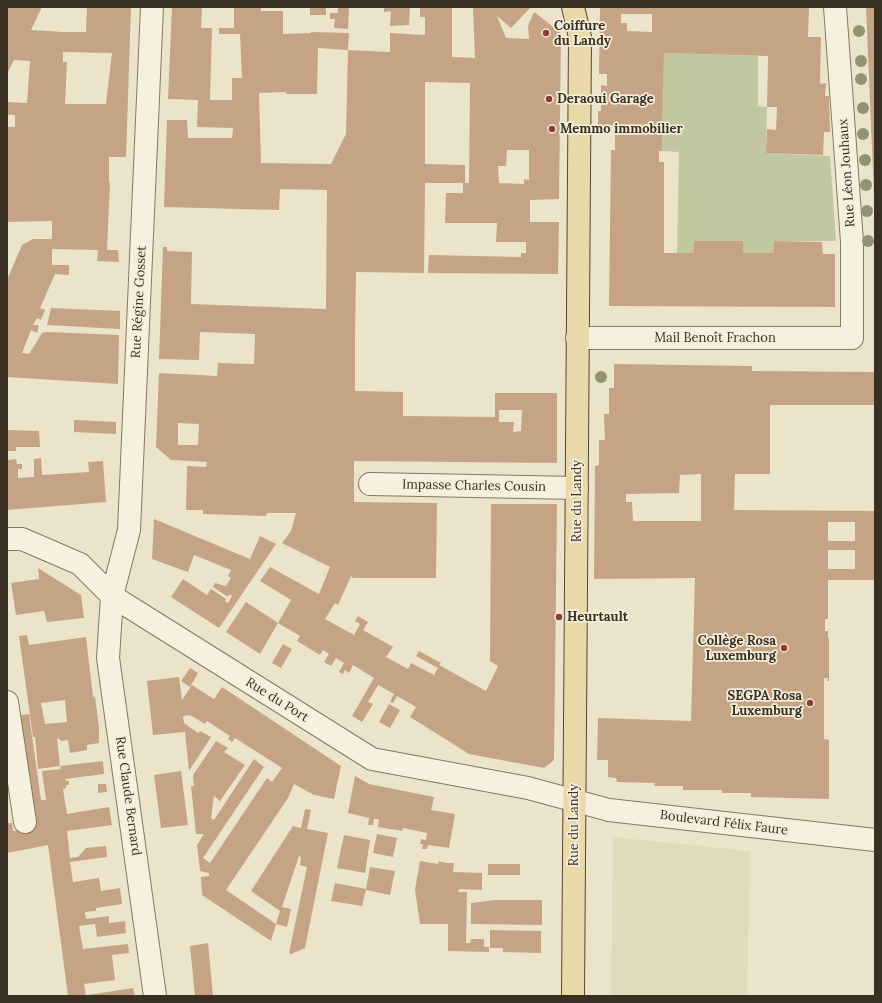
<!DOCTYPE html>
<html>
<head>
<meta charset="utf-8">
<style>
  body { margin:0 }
  #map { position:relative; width:882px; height:1003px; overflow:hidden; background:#ebe4cb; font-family:Lora,serif }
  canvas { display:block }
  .frame { position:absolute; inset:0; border:8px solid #392f22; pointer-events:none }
</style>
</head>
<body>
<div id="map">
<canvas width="882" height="1003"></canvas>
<div class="frame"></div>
</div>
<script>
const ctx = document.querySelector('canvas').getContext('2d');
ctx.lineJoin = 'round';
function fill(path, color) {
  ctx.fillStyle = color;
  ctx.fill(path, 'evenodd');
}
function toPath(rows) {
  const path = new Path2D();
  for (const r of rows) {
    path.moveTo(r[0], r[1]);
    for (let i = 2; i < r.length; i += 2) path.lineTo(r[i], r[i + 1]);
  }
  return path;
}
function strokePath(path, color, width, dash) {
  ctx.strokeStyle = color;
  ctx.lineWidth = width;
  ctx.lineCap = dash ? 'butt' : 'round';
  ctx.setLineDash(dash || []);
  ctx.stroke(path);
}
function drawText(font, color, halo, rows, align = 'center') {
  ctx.font = font + ' Lora,serif';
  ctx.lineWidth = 3.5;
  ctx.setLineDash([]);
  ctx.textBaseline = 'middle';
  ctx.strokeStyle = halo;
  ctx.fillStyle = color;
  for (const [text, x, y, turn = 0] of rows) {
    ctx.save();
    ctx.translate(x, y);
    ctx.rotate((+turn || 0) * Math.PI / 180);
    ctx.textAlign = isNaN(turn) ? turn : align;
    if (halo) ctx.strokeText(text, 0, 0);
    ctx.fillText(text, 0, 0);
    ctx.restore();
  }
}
fill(toPath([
  [613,837,750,851,747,996,611,996]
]), '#e0dcb9');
fill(toPath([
  [664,53,758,56,758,106,767,107,766,153,830,156,836,241,774,241,774,253,743,253,743,241,694,241,694,253,677,253,679,152,662,151]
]), '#c1c89f');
fill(toPath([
  [7,7,42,7,31,30,63,32,86,32,87,7,131,7,126,157,109,157,109,183,110,183,107,250,118,250,119,262,97,261,98,250,52,249,52,265,69,265,69,275,55,274,40,308,45,310,41,320,37,318,33,325,39,325,37,333,31,330,22,353,29,354,42,333,47,332,119,335,118,384,7,377,7,280,22,245,33,239,52,239,52,221,7,222,7,127,15,127,15,115,7,115,7,102,27,103,30,61,14,60,7,74],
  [63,52,112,53,106,104,65,104,67,62,63,62],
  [172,7,202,7,201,28,212,28,210,100,232,100,232,78,242,78,240,34,219,34,219,28,234,28,234,7,261,7,261,11,283,11,283,34,311,33,311,32,349,33,348,50,318,48,317,94,286,94,286,92,259,93,261,163,331,164,346,134,348,50,390,52,390,33,425,35,425,17,420,17,420,8,425,7,452,7,452,57,475,58,473,7,528,7,530,8,511,28,497,16,506,38,529,39,528,26,534,12,561,33,559,199,530,200,530,222,559,222,558,274,428,273,429,255,521,257,521,253,526,253,526,242,496,242,497,223,445,223,446,193,463,193,463,183,425,183,424,273,356,272,355,337,355,391,403,392,403,416,495,417,495,393,557,393,557,463,354,461,354,502,437,503,436,578,353,578,351,576,338,605,335,603,325,619,354,635,360,624,355,621,358,616,368,622,363,630,393,647,386,657,408,669,411,663,434,675,438,668,416,656,419,651,441,663,439,665,486,691,498,666,490,661,491,504,557,504,554,760,544,768,469,754,410,717,416,707,397,696,393,703,390,702,394,694,378,685,368,702,373,704,362,722,352,716,374,678,353,665,349,673,345,670,343,674,339,672,344,663,336,658,331,666,324,662,329,654,323,650,320,655,297,641,300,636,278,623,291,600,260,581,270,567,319,594,330,567,282,543,291,531,296,513,267,513,266,516,203,514,203,510,186,510,187,466,206,467,207,462,171,460,156,447,159,373,217,376,218,363,254,364,255,334,200,332,199,360,159,359,163,247,167,247,167,251,192,252,191,304,326,309,327,190,280,189,279,210,164,207,167,120,187,120,188,138,232,138,233,128,197,127,198,100,168,99],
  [425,82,470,83,469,183,465,183,465,165,425,164],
  [507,150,529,150,529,180,524,179,524,184,499,183,498,166,506,166],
  [499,410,522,410,521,431,513,432,514,422,499,422],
  [178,423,199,424,198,445,178,445],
  [310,7,326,7,326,15,310,15],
  [338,7,349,7,348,29,334,28,335,19,330,19,330,13,338,13],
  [384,7,410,7,409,25,390,26,391,11,384,12],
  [600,7,809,7,808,37,821,37,820,84,826,83,825,96,829,96,830,132,824,132,823,155,766,153,767,129,776,130,777,107,767,107,768,56,664,53,662,151,659,151,659,162,664,162,664,253,694,253,694,241,743,241,743,253,774,253,774,241,822,242,823,254,835,254,835,307,609,306,611,150,615,150,615,125,598,125,598,111,601,111,601,85,607,86,607,74,599,74],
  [621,14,652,14,652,32,627,31,627,23,621,23],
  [866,7,875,7,875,196,874,196],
  [51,308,120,311,120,329,47,325],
  [614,364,752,366,752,371,875,372,875,405,770,405,770,474,735,474,734,510,875,511,875,580,828,580,828,619,825,619,825,631,828,631,828,638,829,638,829,681,827,681,828,678,824,678,824,739,829,740,829,799,751,797,751,793,722,793,722,790,683,790,683,786,654,786,655,783,617,782,616,778,608,777,608,760,597,760,598,718,691,721,695,578,594,579,595,466,599,465,599,440,605,440,604,414,609,414,609,388,614,388],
  [701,474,701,521,633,521,632,502,626,502,626,494,679,493,680,475],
  [828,522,855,522,855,541,828,541],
  [828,550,855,550,855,569,828,569],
  [74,420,116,422,116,434,74,432],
  [7,430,39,431,40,447,16,447,16,451,7,451],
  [41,458,42,475,89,472,88,462,103,461,106,502,7,510,7,460,16,459,17,464,22,464,22,469,18,469,18,478,34,477,34,459],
  [154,519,250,559,260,536,276,544,219,628,171,597,183,579,207,595,211,589,226,599,225,601,228,603,232,596,229,594,228,597,213,587,215,583,226,586,231,578,228,576,231,570,194,555,188,572,152,559],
  [38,568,81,595,84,618,47,622,44,611,16,615,11,583,39,579],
  [246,602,278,623,260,654,226,632],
  [27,635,29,645,86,637,93,697,95,696,99,728,99,743,87,745,87,750,70,753,68,740,62,741,57,738,60,766,103,761,104,774,65,779,66,781,69,781,69,785,66,785,66,788,63,789,67,814,109,807,112,825,67,831,70,858,78,857,86,848,106,846,107,857,70,862,73,882,99,878,101,891,120,888,122,904,96,908,96,911,85,912,86,919,109,916,109,923,125,921,126,933,97,937,95,924,79,926,83,949,128,944,129,953,112,955,115,980,84,984,86,996,68,996,48,845,7,853,7,823,12,823,13,831,31,829,15,716,29,714,41,800,46,800,42,771,61,769,60,766,38,769,35,737,33,737,19,636],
  [65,700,67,722,45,724,41,703],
  [283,644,292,649,281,668,272,663],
  [190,668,198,673,190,687,181,681],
  [179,677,182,700,192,685,214,699,222,687,341,766,334,799,314,795,294,784,288,798,226,890,276,924,280,911,251,891,293,826,301,828,305,809,311,810,307,829,328,833,305,948,291,954,289,953,307,867,300,865,301,857,299,856,282,907,291,909,287,927,276,924,271,941,202,895,201,877,209,876,209,873,200,871,197,845,204,834,196,834,191,786,194,786,193,775,216,741,228,748,224,752,245,765,220,801,214,796,211,818,214,820,254,759,264,767,203,858,210,863,267,778,272,782,282,768,235,738,232,742,228,739,230,736,207,721,205,724,190,715,183,716,184,723,198,733,200,731,211,737,189,771,185,732,153,735,147,681],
  [389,704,400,710,390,728,379,722],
  [181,771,188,825,161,828,154,775],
  [355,776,369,784,434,797,431,810,455,814,449,848,428,845,427,849,422,849,423,844,420,844,421,839,426,840,427,833,403,828,402,831,378,827,379,819,374,819,373,825,368,825,369,818,348,813],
  [98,784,106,784,107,792,98,793],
  [377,834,397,838,393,857,373,853],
  [344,835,370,840,365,873,337,868],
  [420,861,438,864,439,861,446,863,454,863,453,872,482,873,482,890,459,889,458,892,467,892,466,943,470,943,471,939,484,939,484,947,489,947,489,952,448,951,448,924,420,924,415,890],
  [488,864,520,864,520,875,488,875],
  [370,867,395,871,390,895,366,890,362,906,331,901,335,883,366,889],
  [496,900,542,900,542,925,471,924,471,903],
  [490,930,541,931,541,953,503,952,503,948,490,948],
  [208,943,213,996,195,996,190,946],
  [133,988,135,996,88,996,88,995]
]), '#c5a485');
const minor = toPath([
  [152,7,129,530,112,596,108,658,155,996],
  [577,338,852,338,852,242,835,7],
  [370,484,577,488],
  [7,539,22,539,80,564,112,596,372,759,528,788,609,810,875,840],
  [7,702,25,822]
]);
const major = toPath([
  [573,7,580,37,573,996]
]);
strokePath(minor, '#867761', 24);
strokePath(major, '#554634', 24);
strokePath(minor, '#f6f1de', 22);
strokePath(major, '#e9d9a8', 22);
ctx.fillStyle = '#909473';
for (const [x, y] of [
  [859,31],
  [861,61],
  [861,79],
  [863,108],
  [863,134],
  [865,160],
  [866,185],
  [867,211],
  [868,241],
  [601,377]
]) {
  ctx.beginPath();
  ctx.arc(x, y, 6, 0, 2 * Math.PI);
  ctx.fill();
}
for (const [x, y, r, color] of [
  [546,33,4,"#903c36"],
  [549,99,4,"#903c36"],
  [552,129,4,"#903c36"],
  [559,617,4,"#903c36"],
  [784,648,4,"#903c36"],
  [810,703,4,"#903c36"]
]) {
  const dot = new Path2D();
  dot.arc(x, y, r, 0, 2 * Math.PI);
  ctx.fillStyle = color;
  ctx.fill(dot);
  strokePath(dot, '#f3edda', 1.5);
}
drawText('bold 13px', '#392f22', '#f3edda', [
  ["Coiffure",554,26],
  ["du Landy",554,41],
  ["Deraoui Garage",557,99],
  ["Memmo immobilier",560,129],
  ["Heurtault",567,617],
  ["Collège Rosa",776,641,"right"],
  ["Luxemburg",776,656,"right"],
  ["SEGPA Rosa",802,696,"right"],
  ["Luxemburg",802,711,"right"]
], 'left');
drawText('13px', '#392f22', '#f3edda', [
  ["Rue Léon Jouhaux",847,173,-94],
  ["Rue Régine Gosset",139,302,-87],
  ["Mail Benoît Frachon",715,338],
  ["Impasse Charles Cousin",474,486,1],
  ["Rue du Landy",577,501,-90],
  ["Rue du Port",277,700,32],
  ["Rue Claude Bernard",128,796,82],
  ["Boulevard Félix Faure",724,823,7],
  ["Rue du Landy",574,825,-90]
]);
</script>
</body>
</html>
